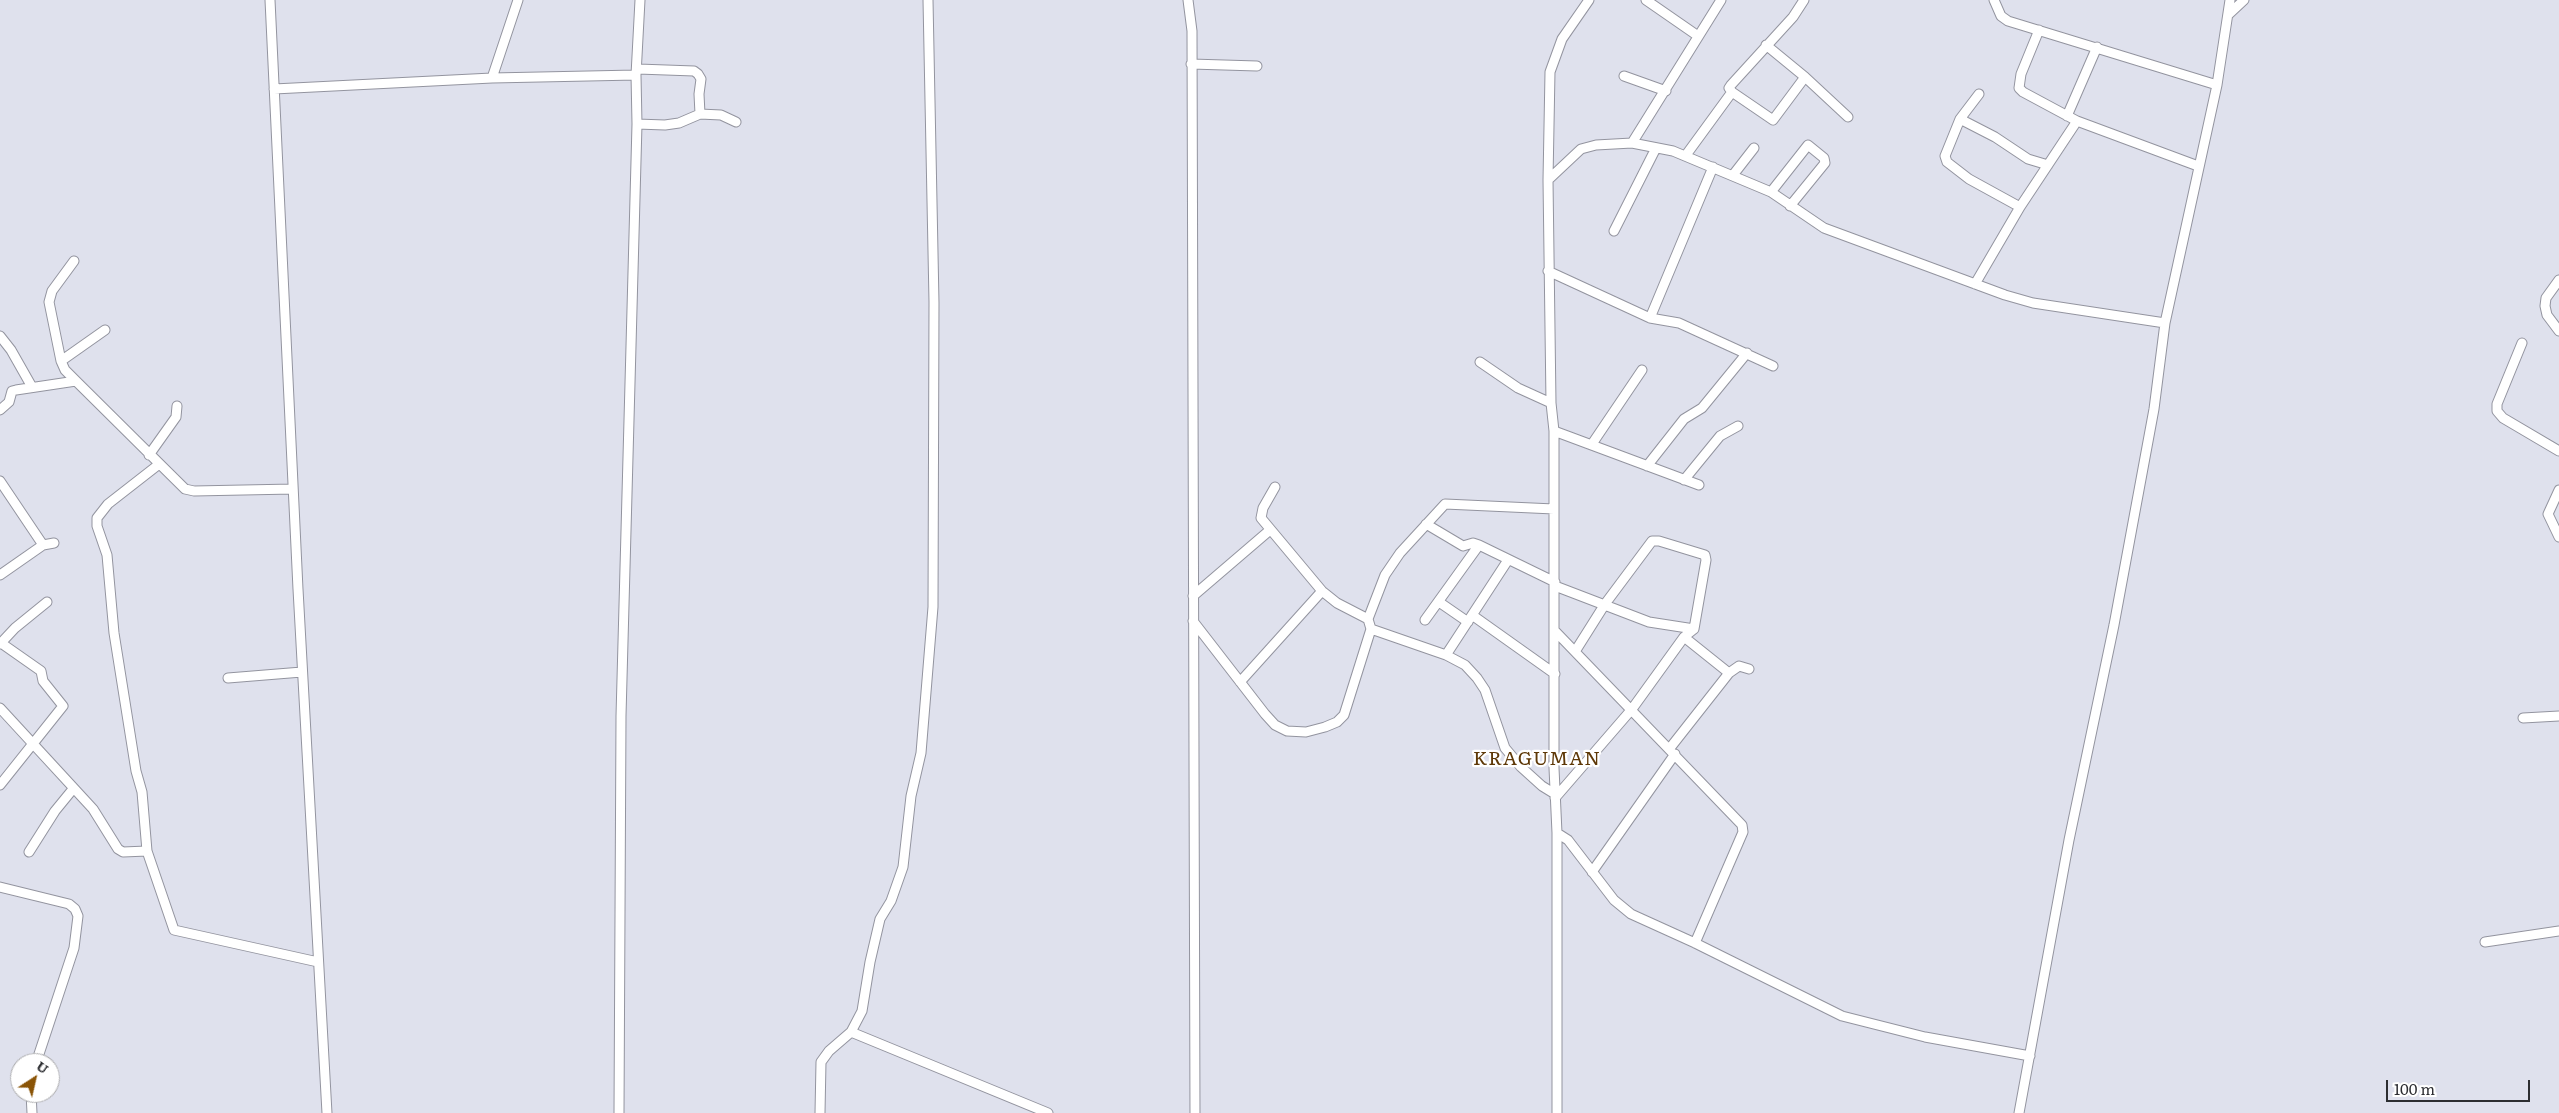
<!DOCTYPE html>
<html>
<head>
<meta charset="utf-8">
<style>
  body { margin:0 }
  #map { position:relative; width:2559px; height:1113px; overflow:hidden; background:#dfe1ed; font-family:Literata,serif }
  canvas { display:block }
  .north { position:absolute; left:10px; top:1053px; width:50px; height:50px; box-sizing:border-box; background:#fff; border:1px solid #ababad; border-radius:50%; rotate:35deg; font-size:14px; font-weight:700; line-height:20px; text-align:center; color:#2c2d31 }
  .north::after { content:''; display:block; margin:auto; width:18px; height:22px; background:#8a5406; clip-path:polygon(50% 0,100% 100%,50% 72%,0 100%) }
  .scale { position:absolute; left:2386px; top:1080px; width:144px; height:22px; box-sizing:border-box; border:2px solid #2c2d31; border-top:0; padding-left:6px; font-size:15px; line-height:18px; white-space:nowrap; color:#2c2d31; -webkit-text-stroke:4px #fff; paint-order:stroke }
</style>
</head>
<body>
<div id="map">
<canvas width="2559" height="1113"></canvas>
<div class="north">U</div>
<div class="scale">100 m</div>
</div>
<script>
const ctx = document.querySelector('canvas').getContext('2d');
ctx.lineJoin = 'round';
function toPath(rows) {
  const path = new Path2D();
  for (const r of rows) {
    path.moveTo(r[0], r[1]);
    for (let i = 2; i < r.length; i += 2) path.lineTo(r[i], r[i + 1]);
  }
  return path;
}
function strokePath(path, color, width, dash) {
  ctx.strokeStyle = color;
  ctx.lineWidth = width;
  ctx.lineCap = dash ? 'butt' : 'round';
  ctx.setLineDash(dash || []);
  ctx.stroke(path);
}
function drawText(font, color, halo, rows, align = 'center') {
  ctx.font = font + ' Literata,serif';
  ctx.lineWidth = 4.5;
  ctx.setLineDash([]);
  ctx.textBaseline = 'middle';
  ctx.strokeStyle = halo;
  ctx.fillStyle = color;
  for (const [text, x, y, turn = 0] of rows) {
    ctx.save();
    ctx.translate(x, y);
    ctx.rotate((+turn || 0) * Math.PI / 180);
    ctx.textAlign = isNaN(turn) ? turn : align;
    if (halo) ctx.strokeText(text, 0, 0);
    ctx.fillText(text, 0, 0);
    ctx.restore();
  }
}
const minor = toPath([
  [270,0,298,589,327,1113],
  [1188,0,1192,31,1195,1113],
  [1646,0,1698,36],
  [1994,0,2001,16,2008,21,2217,85],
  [2229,14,2244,0],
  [2039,30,2021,74,2019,88,2023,92,2077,121,2198,166],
  [1766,45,1805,77,1848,117],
  [1191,64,1257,66],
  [638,69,694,71,698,74,701,79,699,94,700,114],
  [1624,76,1666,91],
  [492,78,518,0],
  [274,89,492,78,636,75],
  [1732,92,1773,120,1805,77],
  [1979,94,1960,119,1945,156,1947,162,1969,179,2020,207],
  [2067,116,2097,47],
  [1960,119,1995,137,2028,159,2048,165],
  [637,124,665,125,679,123,700,114,721,115,736,122],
  [1632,143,1721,0],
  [1686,155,1732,92,1729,88,1731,85,1793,17,1804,0],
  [1733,175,1754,148],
  [1548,180,1581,149,1596,145,1632,143,1673,151,1771,192,1824,228,2005,295,2033,303,2165,323],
  [1771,192,1808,145,1824,158,1825,163,1790,206],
  [1614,231,1656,148],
  [74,261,52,291,49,302,61,361,65,370,76,381,185,489,194,491,293,489],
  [1548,271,1650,318,1679,323,1773,366],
  [2559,280,2546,298,2545,306,2547,315,2559,331],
  [1975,284,2020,207,2077,121],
  [1650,318,1713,167],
  [0,336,11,350,32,387],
  [2522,343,2497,404,2497,411,2503,418,2559,451],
  [61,361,105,330],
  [1480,362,1518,388,1551,403],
  [0,410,9,402,12,391,16,390,76,381],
  [1554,431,1699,485],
  [1592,444,1642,370],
  [149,455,176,417,177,406],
  [158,465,108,504,97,518,97,526,107,555,114,633,136,771,142,792,147,851,174,930,318,962],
  [1647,466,1684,419,1702,408,1747,353],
  [1684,480,1720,436,1738,426],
  [0,481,43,545],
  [1275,487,1263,508,1261,518,1322,591,1337,603,1368,619],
  [2559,490,2548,514,2559,537],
  [1426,524,1463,546,1473,543,1479,545,1555,582],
  [0,575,43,545,54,543],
  [1555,586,1649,622,1694,629],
  [1193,596,1270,530],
  [1439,602,1468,622],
  [1472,615,1555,674],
  [1425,620,1479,545],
  [1193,621,1265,714,1275,725,1287,731,1306,732,1325,727,1337,722,1344,715,1371,629,1446,655,1465,665,1477,678,1485,690,1505,748,1521,767,1542,786,1555,794],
  [1371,629,1368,619,1385,575,1400,553,1445,504,1554,509],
  [1555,631,1742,825,1743,832,1695,943],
  [1684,637,1729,673],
  [0,644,15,628,47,602],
  [1446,655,1508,560],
  [228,678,302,672],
  [1240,682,1322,591],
  [0,708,93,809,118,849,123,852,147,851],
  [2523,718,2559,716],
  [1670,748,1729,673,1739,666,1749,669],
  [0,785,63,706,43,681,41,671,1,643],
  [1555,798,1632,709,1684,637,1694,629,1706,560,1705,555,1659,541,1652,541,1605,604,1576,650],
  [1557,833,1568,840,1614,900,1631,914,1695,943,1842,1016,1925,1037,2030,1056],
  [29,852,55,811,73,789],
  [1592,872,1675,754],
  [0,887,69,904,75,909,78,916,74,948,36,1063],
  [2485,942,2559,931],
  [851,1032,862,1011,870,962,880,919,891,901,903,867,911,796,921,753,933,607,934,302,928,0],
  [31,1093,32,1113],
  [619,1113,621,716,637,124,636,75,640,0],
  [820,1113,821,1062,829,1051,851,1032,1048,1113],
  [1557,1113,1557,833,1554,768,1554,431,1551,403,1548,180,1550,72,1562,39,1589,0],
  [2019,1113,2069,840,2114,625,2154,409,2165,323,2217,85,2230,0]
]);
strokePath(minor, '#93949f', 11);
strokePath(minor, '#fff', 9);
ctx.letterSpacing = '1px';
drawText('19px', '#5e3807', '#fff', [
  ["KRAGUMAN",1537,759]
]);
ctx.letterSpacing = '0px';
</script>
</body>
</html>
